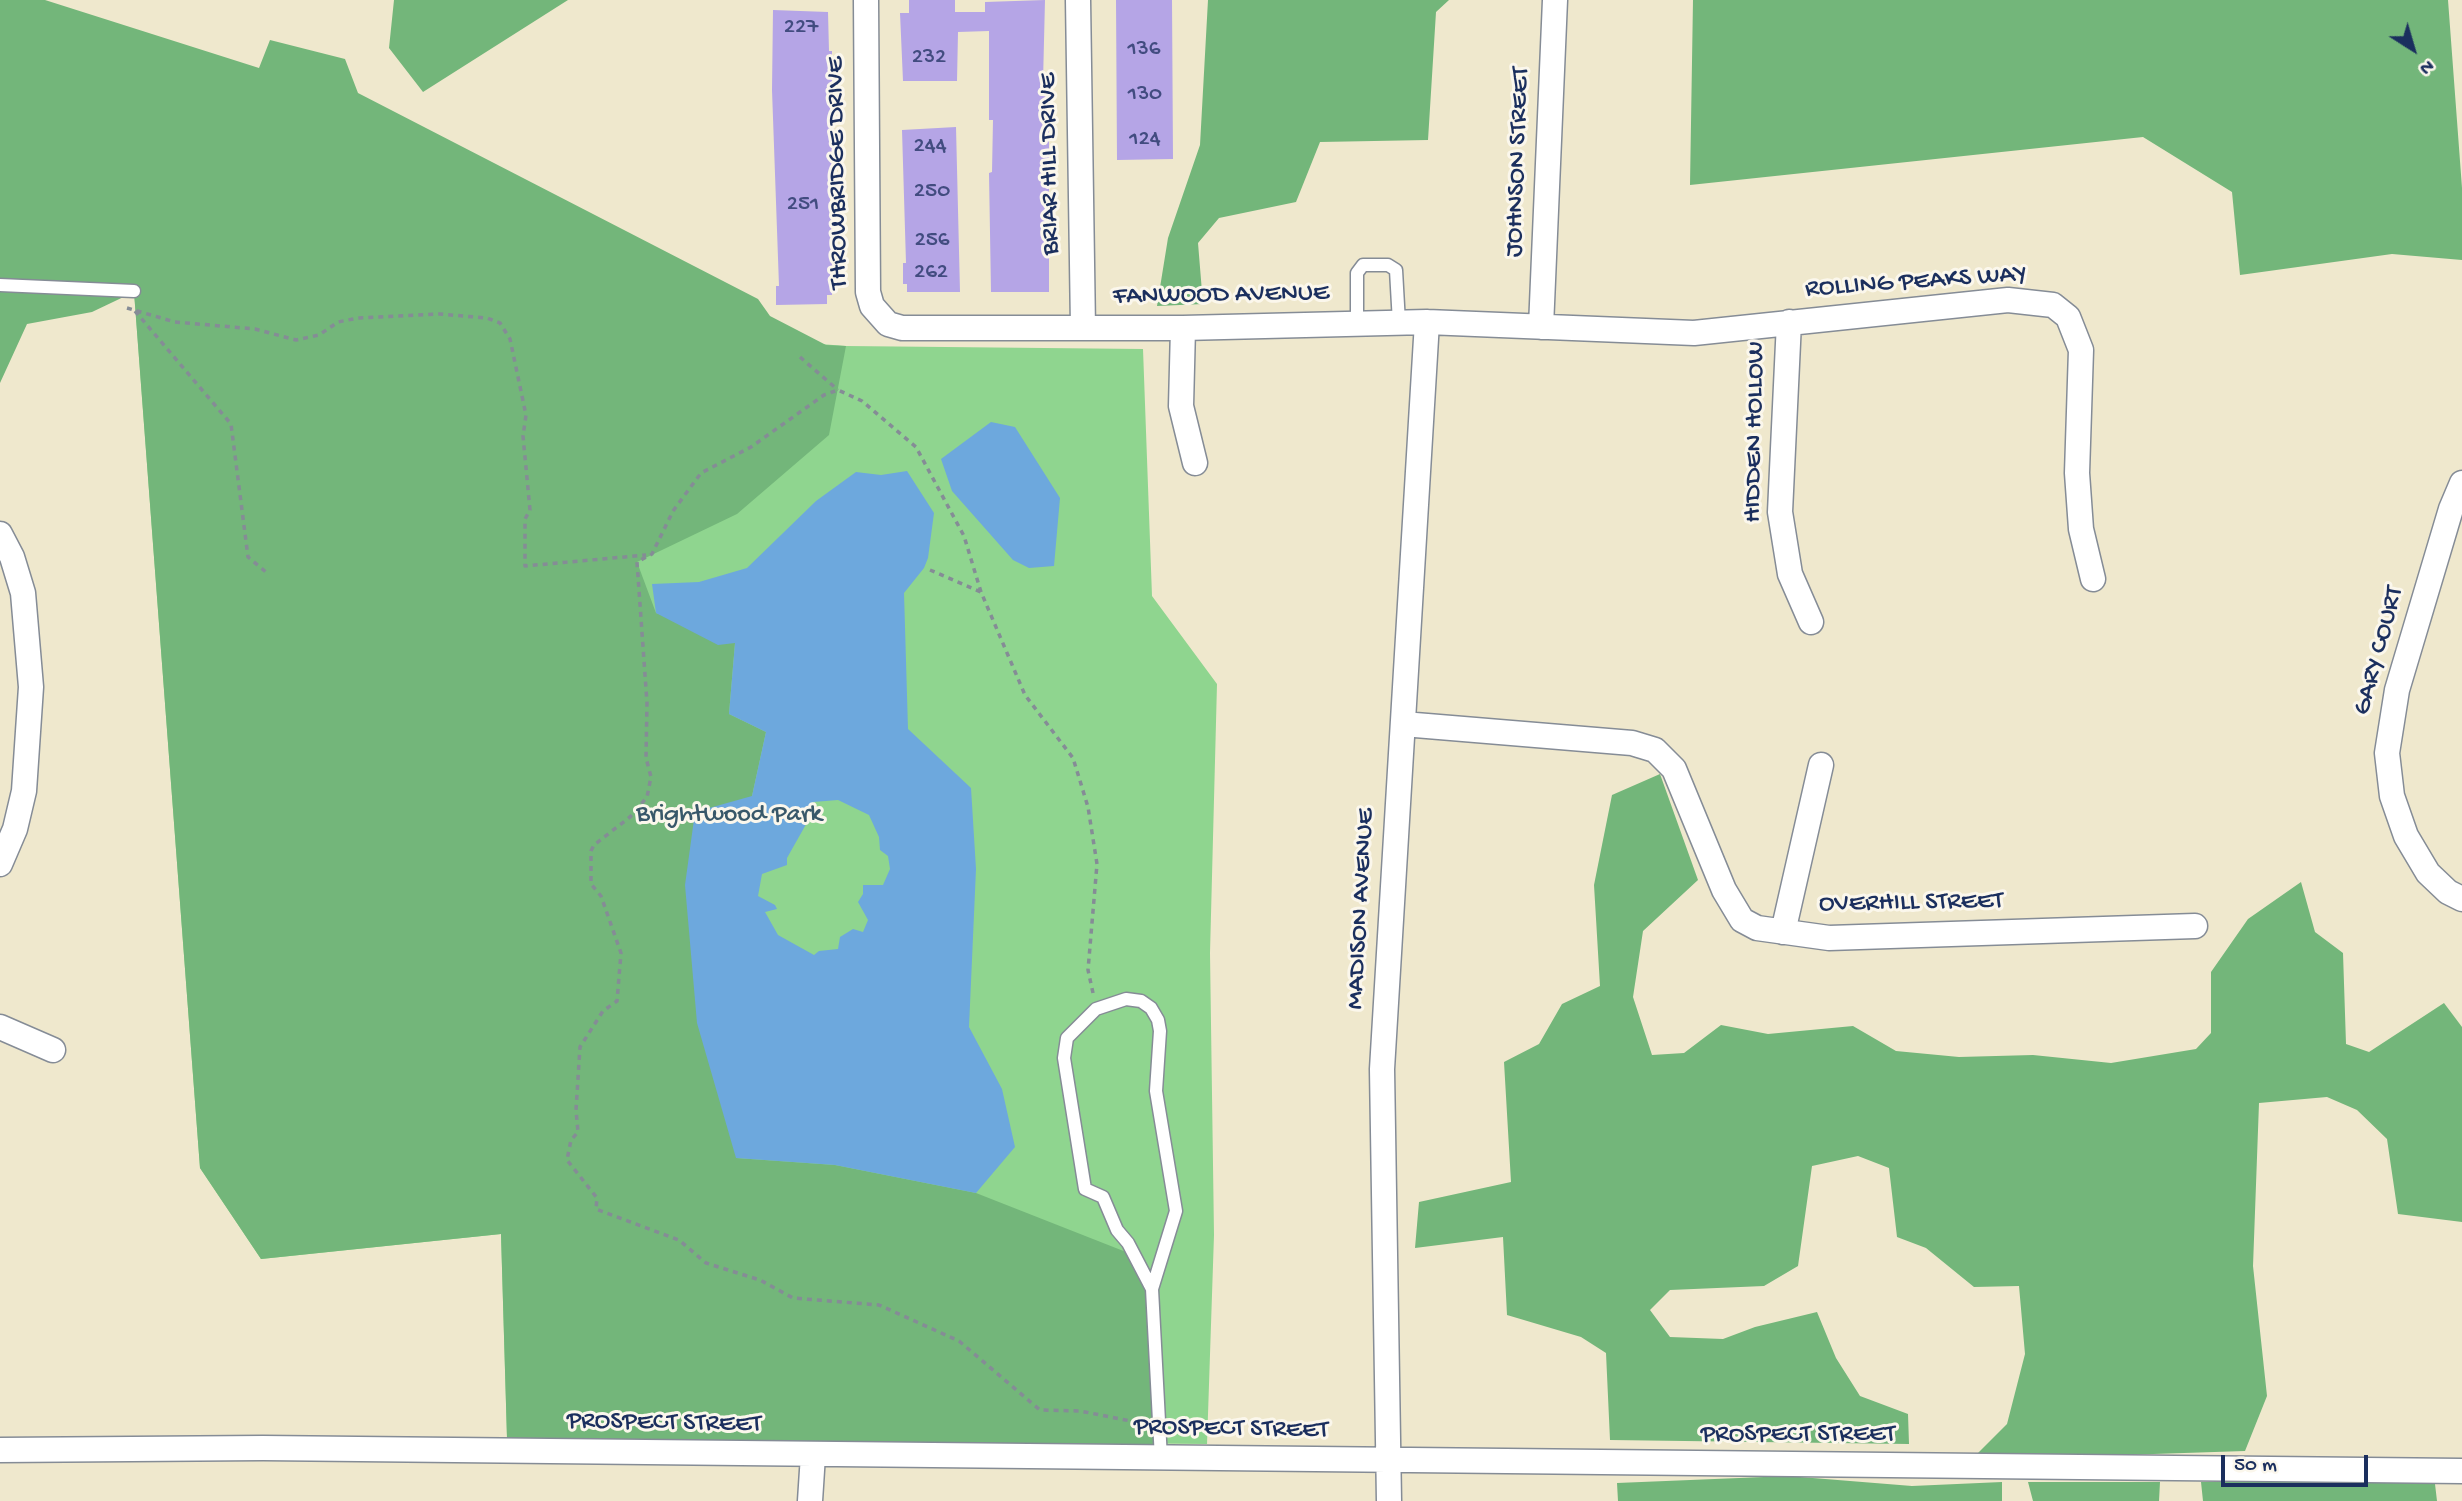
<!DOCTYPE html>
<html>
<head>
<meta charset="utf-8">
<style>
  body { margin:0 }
  #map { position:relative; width:2462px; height:1501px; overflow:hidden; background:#efe8cd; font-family:"Gochi Hand",sans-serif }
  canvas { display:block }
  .north { position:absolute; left:2378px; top:14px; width:70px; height:70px; -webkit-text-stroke:5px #fbf7ec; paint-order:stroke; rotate:143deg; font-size:19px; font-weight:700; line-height:28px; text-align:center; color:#1b2f5e }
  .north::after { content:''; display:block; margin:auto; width:24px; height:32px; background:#1b2f5e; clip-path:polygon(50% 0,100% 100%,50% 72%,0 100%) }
  .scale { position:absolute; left:2221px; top:1455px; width:147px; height:32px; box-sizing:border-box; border:4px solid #1b2f5e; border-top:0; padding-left:9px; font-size:21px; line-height:24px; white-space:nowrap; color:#1b2f5e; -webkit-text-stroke:5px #fbf7ec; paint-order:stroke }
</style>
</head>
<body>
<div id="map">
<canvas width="2462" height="1501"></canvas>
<div class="north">N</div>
<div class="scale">50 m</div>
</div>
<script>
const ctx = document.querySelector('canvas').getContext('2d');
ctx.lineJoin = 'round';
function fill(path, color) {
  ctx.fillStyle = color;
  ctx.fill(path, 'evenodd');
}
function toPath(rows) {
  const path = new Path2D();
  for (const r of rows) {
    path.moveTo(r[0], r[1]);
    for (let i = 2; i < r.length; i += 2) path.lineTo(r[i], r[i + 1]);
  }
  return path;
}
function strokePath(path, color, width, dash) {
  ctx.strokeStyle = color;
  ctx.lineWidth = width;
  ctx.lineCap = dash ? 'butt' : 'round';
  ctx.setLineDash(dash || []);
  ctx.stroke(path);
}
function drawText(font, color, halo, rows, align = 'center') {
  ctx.font = font + ' "Gochi Hand",sans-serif';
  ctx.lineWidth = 6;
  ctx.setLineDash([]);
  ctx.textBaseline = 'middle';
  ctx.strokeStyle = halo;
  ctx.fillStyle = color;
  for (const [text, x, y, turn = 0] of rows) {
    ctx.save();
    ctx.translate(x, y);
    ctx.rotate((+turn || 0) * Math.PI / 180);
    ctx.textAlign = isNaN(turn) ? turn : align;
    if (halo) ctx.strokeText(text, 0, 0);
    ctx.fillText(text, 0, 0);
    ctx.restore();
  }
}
fill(toPath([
  [134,291,846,346,1143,349,1152,596,1217,684,1210,953,1214,1235,1207,1444,507,1438,501,1234,261,1259,200,1168]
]), '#8fd58f');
fill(toPath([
  [0,0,45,0,259,68,270,40,345,59,358,93,758,299,770,316,826,345,846,346,829,435,737,514,637,562,656,613,735,643,729,714,766,732,752,796,736,1158,835,1165,976,1193,1126,1252,1152,1289,1160,1446,507,1438,501,1234,261,1259,200,1168,134,292,92,312,27,324,0,383],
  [394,0,568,0,423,92,389,48],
  [1208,0,1449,0,1436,12,1428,140,1320,142,1296,202,1219,218,1198,243,1203,304,1157,306,1168,238,1200,145],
  [1693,0,2448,0,2462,188,2462,260,2392,254,2240,275,2232,192,2143,137,1690,185],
  [1660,774,1698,880,1643,931,1633,997,1652,1055,1684,1053,1721,1025,1768,1034,1853,1026,1896,1051,1959,1057,2033,1055,2111,1063,2196,1049,2211,1033,2211,972,2248,919,2301,882,2315,932,2343,953,2346,1044,2369,1052,2444,1003,2462,1027,2462,1222,2398,1214,2387,1139,2357,1110,2327,1097,2259,1103,2253,1266,2267,1396,2245,1451,1971,1460,2007,1424,2025,1354,2019,1286,1974,1287,1926,1248,1897,1237,1889,1168,1858,1156,1812,1166,1798,1266,1764,1286,1670,1290,1650,1310,1670,1337,1723,1339,1755,1327,1817,1312,1836,1358,1860,1396,1908,1414,1909,1444,1610,1440,1606,1353,1581,1337,1507,1315,1503,1237,1415,1248,1419,1202,1511,1182,1504,1062,1539,1044,1562,1004,1600,986,1594,885,1612,795],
  [1788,1476,1912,1486,2002,1482,2002,1501,1618,1501,1617,1483],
  [2349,1480,2435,1484,2437,1501,2203,1501,2201,1482],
  [2028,1482,2160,1482,2159,1501,2033,1501]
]), '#73b67a');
fill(toPath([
  [991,422,1015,427,1060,498,1054,566,1029,568,1013,560,952,491,941,459],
  [907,471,934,513,928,558,924,568,904,593,908,729,971,788,976,869,969,1027,1002,1089,1015,1147,976,1193,835,1165,736,1158,697,1023,685,885,695,812,752,796,766,732,729,714,735,643,718,645,656,613,652,584,699,582,747,568,816,501,856,472,881,475],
  [838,800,869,815,879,837,880,850,888,856,890,869,883,885,863,885,863,894,858,902,868,920,863,932,853,929,840,937,838,949,819,951,814,955,778,935,765,912,777,909,775,905,758,896,762,874,787,865,787,858,809,819,813,802]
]), '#6da8dd');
fill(toPath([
  [909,0,955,0,955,12,985,12,985,2,1045,0,1043,82,1047,82,1046,128,1049,129,1049,292,991,292,989,173,992,172,993,120,989,120,989,31,958,32,957,81,903,81,900,13,909,13],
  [1116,0,1172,0,1173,159,1117,160],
  [773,10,828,12,829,51,832,51,832,179,829,179,833,268,832,295,827,295,827,304,776,305,776,286,779,286,772,90],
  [956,127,960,292,907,292,907,284,903,284,903,263,906,263,902,130]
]), '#b5a5e6');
const lane = toPath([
  [0,285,134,291],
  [1357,324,1357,273,1363,265,1388,265,1396,270,1399,323],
  [1152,1289,1128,1243,1117,1230,1103,1197,1085,1189,1064,1058,1067,1038,1096,1009,1126,999,1141,1001,1151,1008,1158,1020,1160,1031,1156,1091,1176,1211,1152,1289,1161,1459]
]);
const street = toPath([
  [866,0,868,292,872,306,888,324,902,328,1183,328,1427,322,1694,333,2008,300,2053,305,2068,317,2081,350,2077,473,2081,529,2093,579],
  [1078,0,1083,328],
  [1789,322,1780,512,1790,574,1811,622],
  [1541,327,1555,0],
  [1183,328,1181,406,1195,463],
  [2462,483,2451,509,2397,690,2387,753,2392,796,2406,836,2428,873,2448,892,2462,899],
  [0,534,12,557,23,593,31,687,24,791,15,829,0,864],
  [1403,724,1632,743,1655,750,1674,769,1724,890,1742,920,1757,928,1829,938,2195,926],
  [1783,932,1821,765],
  [0,1027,53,1050],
  [0,1450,263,1448,2462,1471],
  [810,1501,813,1455],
  [1389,1501,1382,1069,1427,322]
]);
strokePath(lane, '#858c96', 15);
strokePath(street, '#858c96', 27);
strokePath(toPath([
  [127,308,175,322,255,329,296,340,319,335,338,322,358,318,439,314,487,318,500,323,510,339,526,415,523,436,530,510,525,519,525,566,646,555],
  [135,311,231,424,248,557,266,572],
  [800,357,838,390],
  [930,570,981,592],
  [1093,993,1088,970,1097,864,1088,807,1073,758,1025,695,981,592,964,536,916,447,862,401,838,390,824,395,751,447,701,473,673,511,652,554,637,562,647,703,646,758,651,777,647,797,630,817,594,845,591,851,591,884,601,896,621,953,617,1001,603,1011,580,1047,576,1110,578,1132,571,1140,567,1160,597,1198,596,1209,679,1240,706,1263,760,1280,793,1298,879,1305,959,1341,1040,1410,1080,1411,1146,1424]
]), '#858c96', 3.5, [5, 5]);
strokePath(lane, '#fff', 12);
strokePath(street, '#fff', 24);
drawText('23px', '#424c80', null, [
  ["227",801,28],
  ["136",1144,50],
  ["232",929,58],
  ["130",1145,95],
  ["124",1145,140],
  ["244",930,147],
  ["250",932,192],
  ["251",803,205],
  ["256",932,241],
  ["262",931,273]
]);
drawText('26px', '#1b2f5e', '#fbf7ec', [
  ["JOHNSON STREET",1519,162,-88],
  ["BRIAR HILL DRIVE",1051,164,-91],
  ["THROWBRIDGE DRIVE",839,173,-91],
  ["ROLLING PEAKS WAY",1916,283,-4],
  ["FANWOOD AVENUE",1221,296,-1],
  ["HIDDEN HOLLOW",1756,432,-89],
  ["GARY COURT",2380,651,-75],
  ["OVERHILL STREET",1911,904,-1],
  ["MADISON AVENUE",1362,909,-87],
  ["PROSPECT STREET",664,1424,1],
  ["PROSPECT STREET",1231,1430,1],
  ["PROSPECT STREET",1798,1436]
]);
drawText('26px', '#38586a', '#fbf7ec', [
  ["Brightwood Park",729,816]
]);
</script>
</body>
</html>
